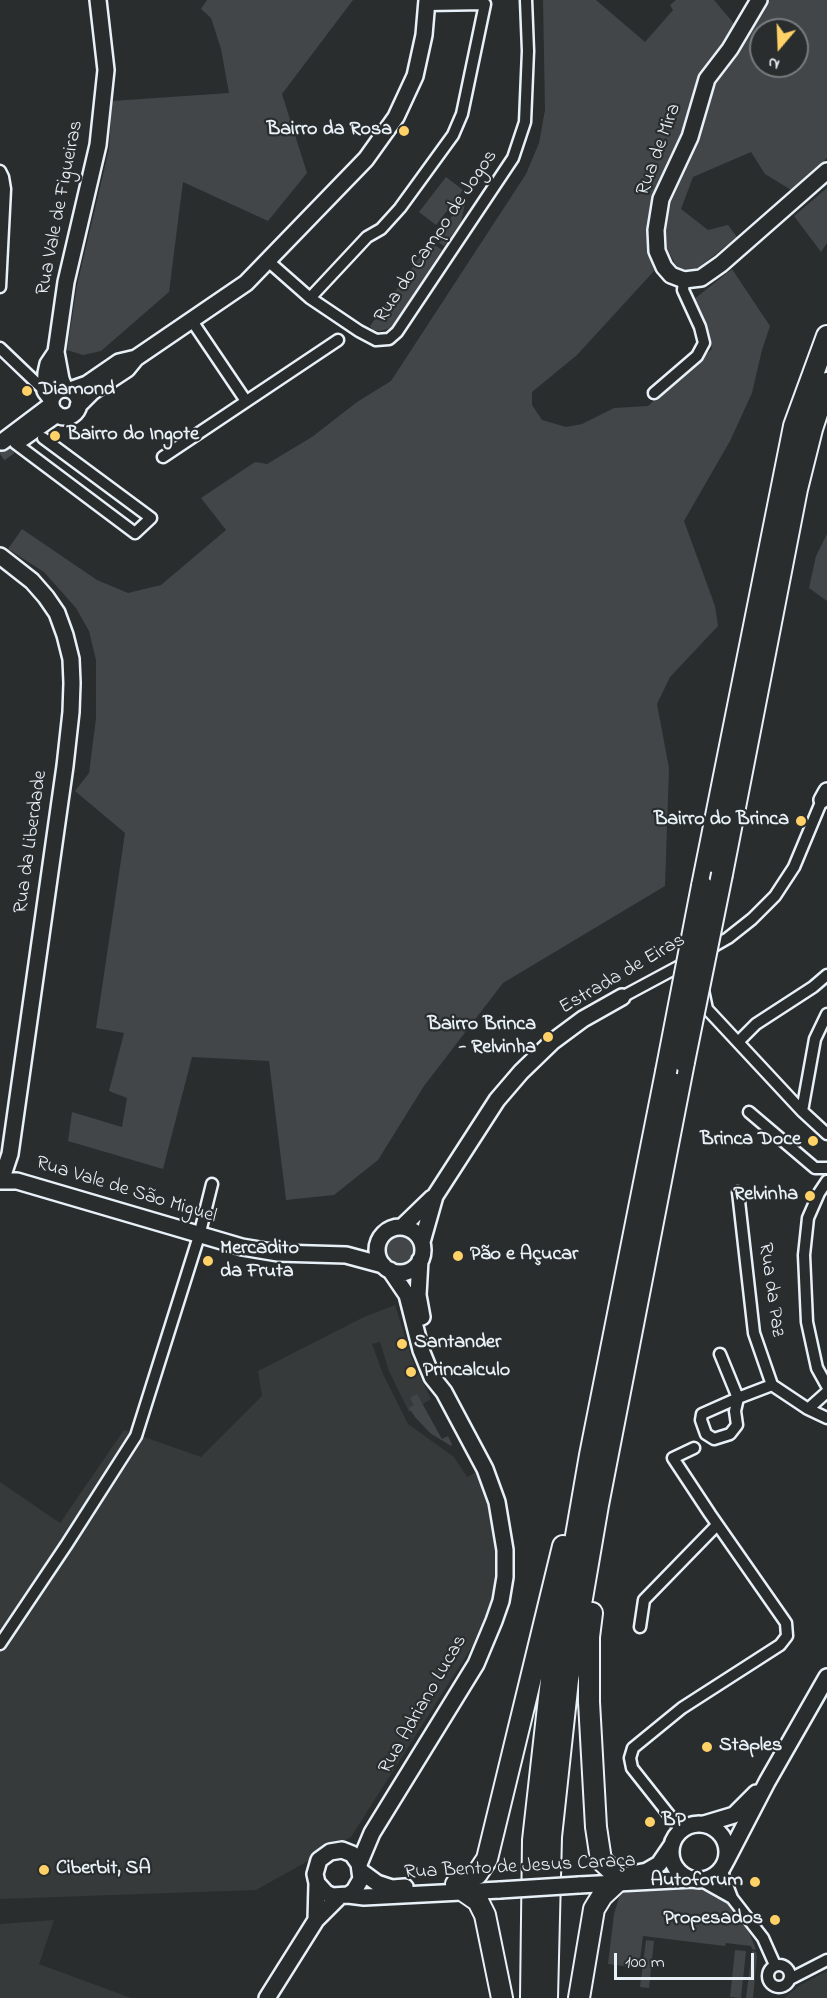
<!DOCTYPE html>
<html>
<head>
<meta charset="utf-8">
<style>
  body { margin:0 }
  #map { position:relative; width:827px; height:1998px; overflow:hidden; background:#2a2d2e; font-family:"Indie Flower",sans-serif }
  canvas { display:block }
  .north { position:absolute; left:749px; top:18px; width:60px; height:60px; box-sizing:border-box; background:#2a2d2e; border:2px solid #767b7f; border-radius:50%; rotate:199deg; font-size:16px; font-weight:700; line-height:24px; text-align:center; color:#e8f1f8 }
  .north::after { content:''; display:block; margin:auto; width:21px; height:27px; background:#ffd166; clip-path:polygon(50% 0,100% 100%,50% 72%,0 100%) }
  .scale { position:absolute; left:614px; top:1953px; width:140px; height:27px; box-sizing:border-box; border:3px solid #e8f1f8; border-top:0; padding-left:8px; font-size:18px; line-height:21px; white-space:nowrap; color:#e8f1f8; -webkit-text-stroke:4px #2a2d2e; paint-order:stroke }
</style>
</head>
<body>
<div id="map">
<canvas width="827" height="1998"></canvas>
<div class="north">N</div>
<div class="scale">100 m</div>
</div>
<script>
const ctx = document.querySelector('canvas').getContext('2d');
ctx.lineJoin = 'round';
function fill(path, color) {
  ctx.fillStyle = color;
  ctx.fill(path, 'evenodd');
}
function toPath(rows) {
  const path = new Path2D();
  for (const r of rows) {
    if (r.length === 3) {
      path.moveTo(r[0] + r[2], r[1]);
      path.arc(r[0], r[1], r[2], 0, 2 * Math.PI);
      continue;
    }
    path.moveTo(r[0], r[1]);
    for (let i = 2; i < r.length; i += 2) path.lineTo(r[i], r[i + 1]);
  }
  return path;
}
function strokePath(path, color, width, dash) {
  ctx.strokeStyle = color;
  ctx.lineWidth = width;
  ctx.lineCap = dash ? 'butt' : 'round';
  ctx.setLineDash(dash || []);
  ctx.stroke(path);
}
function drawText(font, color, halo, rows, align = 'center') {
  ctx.font = font + ' "Indie Flower",sans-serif';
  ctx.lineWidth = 4.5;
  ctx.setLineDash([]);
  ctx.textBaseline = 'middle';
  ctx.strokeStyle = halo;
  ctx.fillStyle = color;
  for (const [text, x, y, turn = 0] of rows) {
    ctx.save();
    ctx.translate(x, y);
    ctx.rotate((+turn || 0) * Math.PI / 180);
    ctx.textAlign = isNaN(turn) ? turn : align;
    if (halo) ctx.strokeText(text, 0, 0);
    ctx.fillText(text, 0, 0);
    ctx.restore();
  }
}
fill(toPath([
  [395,1305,413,1362,431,1399,409,1412,389,1371,380,1342,372,1344,383,1374,408,1424,454,1457,467,1477,478,1471,493,1516,499,1553,489,1620,351,1837,256,1890,0,1899,0,1482,60,1523,124,1430,201,1457,262,1396,258,1371,364,1317],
  [54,1920,39,1964,131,1998,0,1998,0,1924],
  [827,1971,827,1998,784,1998,800,1985]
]), '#363a3b');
fill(toPath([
  [207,0,353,0,282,94,307,173,268,221,183,182,169,292,101,351,83,355,67,350,77,285,109,149,112,101,229,93,221,49,211,18,201,9],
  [543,0,596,0,645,42,673,10,670,5,676,0,714,0,736,26,654,200,648,233,649,257,654,271,577,355,532,392,532,405,542,420,566,427,582,424,614,408,648,406,712,349,693,300,732,269,770,326,762,350,752,393,730,441,684,521,715,606,718,626,670,677,657,704,669,768,665,886,503,983,424,1086,378,1160,334,1195,286,1200,269,1061,192,1057,163,1169,68,1141,72,1112,122,1127,127,1098,109,1091,124,1033,96,1028,125,833,75,791,89,773,96,718,96,660,89,631,76,608,44,572,8,549,22,529,97,580,128,593,161,585,226,530,201,498,255,462,267,464,312,437,357,402,391,381,526,174,539,143,545,110],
  [770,0,827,0,827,158,791,190,765,174,751,152,693,177,681,209,708,230,728,225,737,237,697,269,685,270,677,267,667,249,666,230,671,202,699,140,716,83,738,55],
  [761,30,797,30,797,66,761,66],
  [446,177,463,190,436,225,419,212],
  [827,188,827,243,821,252,794,216],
  [466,199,461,222,444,246,433,239],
  [431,242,442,250,391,328,380,331,373,330,370,326],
  [827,534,827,601,809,588,816,556],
  [399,1250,17],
  [417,1394,442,1439,448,1436,452,1444,451,1446,430,1433,415,1417,409,1408,414,1405,410,1398],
  [648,1888,690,1888,706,1891,726,1901,749,1932,756,1950,752,1949,751,1946,726,1943,725,1946,643,1936,639,1968,608,1964,614,1914,619,1897,626,1890],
  [646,1940,654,1941,649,1988,640,1987],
  [735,1950,746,1951,741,1998,730,1997],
  [752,1951,756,1952,757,1956,753,1998,746,1998]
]), '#424648');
strokePath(toPath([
  [0,454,10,447]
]), '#464a4c', 15, [15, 8]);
const street = toPath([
  [0,171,3,177,5,189,0,287],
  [268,261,310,298,359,331,376,340,389,339,397,332,513,158,525,122,528,51,526,0],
  [310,298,367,237,381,229,400,208,453,135,462,114,485,4,427,5],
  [192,321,246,401],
  [0,348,45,391],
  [654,393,697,356,704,343,700,327,683,290,684,280],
  [15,443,135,533,151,518,43,438],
  [163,457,338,340],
  [707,950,728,938,752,919,775,896,794,867,822,800],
  [703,990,707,1009,802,1111,827,1134],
  [622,997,689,961],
  [738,1042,756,1024,813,987,827,975],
  [802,1111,815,1039,827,1014],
  [749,1112,815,1168,827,1168],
  [827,1181,819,1193,808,1218,804,1255,807,1322,817,1368,827,1386],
  [738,1192,754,1333,772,1385,808,1409,827,1418],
  [720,1354,738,1398,735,1411,737,1425,730,1434,714,1439,706,1434,701,1420,702,1414,738,1398,772,1385],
  [808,1409,827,1392],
  [640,1627,644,1600,717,1525],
  [0,1644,67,1544,136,1436,199,1236,212,1184],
  [681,1830,632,1768,630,1758,633,1748,682,1708,780,1645,787,1636,786,1623,710,1514,673,1458,694,1448],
  [721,1869,732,1898,763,1938,775,1965],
  [700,1880,732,1898],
  [779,1976,11],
  [790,1979,827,1960]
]);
const secondary = toPath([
  [759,0,730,49,707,79,690,137,661,199,656,230,657,251,664,267,671,275,684,280,701,278,721,264,827,171],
  [65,389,61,379,56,352,66,282,98,145,106,70,98,0],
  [65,403,14],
  [70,390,87,384,119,362,136,358],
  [51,399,45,391,46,373,48,364,56,352],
  [78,406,92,392,127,369,136,358,246,283,366,159,396,117,415,76,424,35,427,0],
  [23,438,57,414],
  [2,442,51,405],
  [0,556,32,581,46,597,57,613,65,635,71,659,72,683,71,712,65,766,10,1154,1,1181,17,1181,242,1247,278,1253,346,1255,383,1265],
  [822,800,827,791],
  [402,1227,432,1198],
  [400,1250,23],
  [422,1242,435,1196,497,1100,521,1072,552,1042,583,1019,622,997],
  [420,1260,418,1295,422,1317],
  [704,1824,734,1815,756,1793],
  [699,1852,28],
  [726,1861,767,1782,827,1677],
  [359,1864,372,1833,476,1664,494,1621,501,1601,505,1577,505,1550,497,1502,485,1469,444,1392,432,1377,421,1350,407,1295,390,1270],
  [362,1872,377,1883,392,1888,405,1887],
  [627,1875,647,1871,659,1864,672,1845],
  [579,1885,693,1879],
  [348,1895,364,1897,500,1890],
  [316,1920,317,1883,315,1874,319,1860,330,1852,342,1850,352,1854,359,1864,361,1879,354,1891,348,1895,332,1896,326,1893,317,1883],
  [267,1998,316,1920,339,1897]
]);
const highway = toPath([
  [722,874,797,489,812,429,827,383],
  [702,886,794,426,827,336],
  [592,1613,589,1637,589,1702,596,1827,601,1860,617,1875],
  [456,1884,477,1874,487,1859,563,1546],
  [465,1892,478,1901,485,1915,502,1998],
  [531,1998,533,1840,551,1680,590,1455,666,1072],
  [547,1998,551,1837,568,1680,598,1505,684,1062],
  [579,1998,594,1909,602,1896,616,1883]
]);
strokePath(street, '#e8f1f8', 15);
strokePath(secondary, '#e8f1f8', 20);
strokePath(highway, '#e8f1f8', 24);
strokePath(street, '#2a2d2e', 10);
strokePath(secondary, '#2a2d2e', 15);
strokePath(highway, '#2a2d2e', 20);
const secondaryBridge = toPath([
  [500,1890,579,1885]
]);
const highwayBridge = toPath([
  [684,1062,722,874],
  [666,1072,702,886]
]);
strokePath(secondaryBridge, '#e8f1f8', 20, []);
strokePath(highwayBridge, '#e8f1f8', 24, []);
strokePath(secondaryBridge, '#2a2d2e', 15);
strokePath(highwayBridge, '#2a2d2e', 20);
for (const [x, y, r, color] of [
  [404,131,6,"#ffd166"],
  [27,391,6,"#ffd166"],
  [55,436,6,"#ffd166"],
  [801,821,6,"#ffd166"],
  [548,1037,6,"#ffd166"],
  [813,1141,6,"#ffd166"],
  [810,1196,6,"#ffd166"],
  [458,1256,6,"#ffd166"],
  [208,1261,6,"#ffd166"],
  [402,1344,6,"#ffd166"],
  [411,1372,6,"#ffd166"],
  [707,1747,6,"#ffd166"],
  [650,1822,6,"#ffd166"],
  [44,1870,6,"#ffd166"],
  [755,1882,6,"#ffd166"],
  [775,1920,6,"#ffd166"]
]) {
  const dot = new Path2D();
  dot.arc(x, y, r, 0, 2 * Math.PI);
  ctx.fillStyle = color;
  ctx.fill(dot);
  strokePath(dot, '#2a2d2e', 2);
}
drawText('bold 20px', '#e8f1f8', '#2a2d2e', [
  ["Bairro da Rosa",392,131,"right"],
  ["Diamond",39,391],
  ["Bairro do Ingote",67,436],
  ["Bairro do Brinca",789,821,"right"],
  ["Bairro Brinca",536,1026,"right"],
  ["- Relvinha",536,1049,"right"],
  ["Brinca Doce",801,1141,"right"],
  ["Relvinha",798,1196,"right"],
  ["Mercadito",220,1250],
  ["da Fruta",220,1273],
  ["Pão e Açucar",470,1256],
  ["Santander",414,1344],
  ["Princalculo",423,1372],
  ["Staples",719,1747],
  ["BP",662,1822],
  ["Ciberbit, SA",56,1870],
  ["Autoforum",743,1882,"right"],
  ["Propesados",763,1920,"right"]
], 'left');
drawText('20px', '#e8f1f8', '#2a2d2e', [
  ["Rua de Mira",660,150,-70],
  ["Rua Vale de Figueiras",61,208,-79],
  ["Rua do Campo de Jogos",437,237,-56],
  ["Rua da Liberdade",32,842,-82],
  ["Estrada de Eiras",623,975,-30],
  ["Rua Vale de São Miguel",126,1191,17],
  ["Rua da Paz",770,1290,82],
  ["Rua Adriano Lucas",424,1705,-60],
  ["Rua Bento de Jesus Caraça",520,1868,-3]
]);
</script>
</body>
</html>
